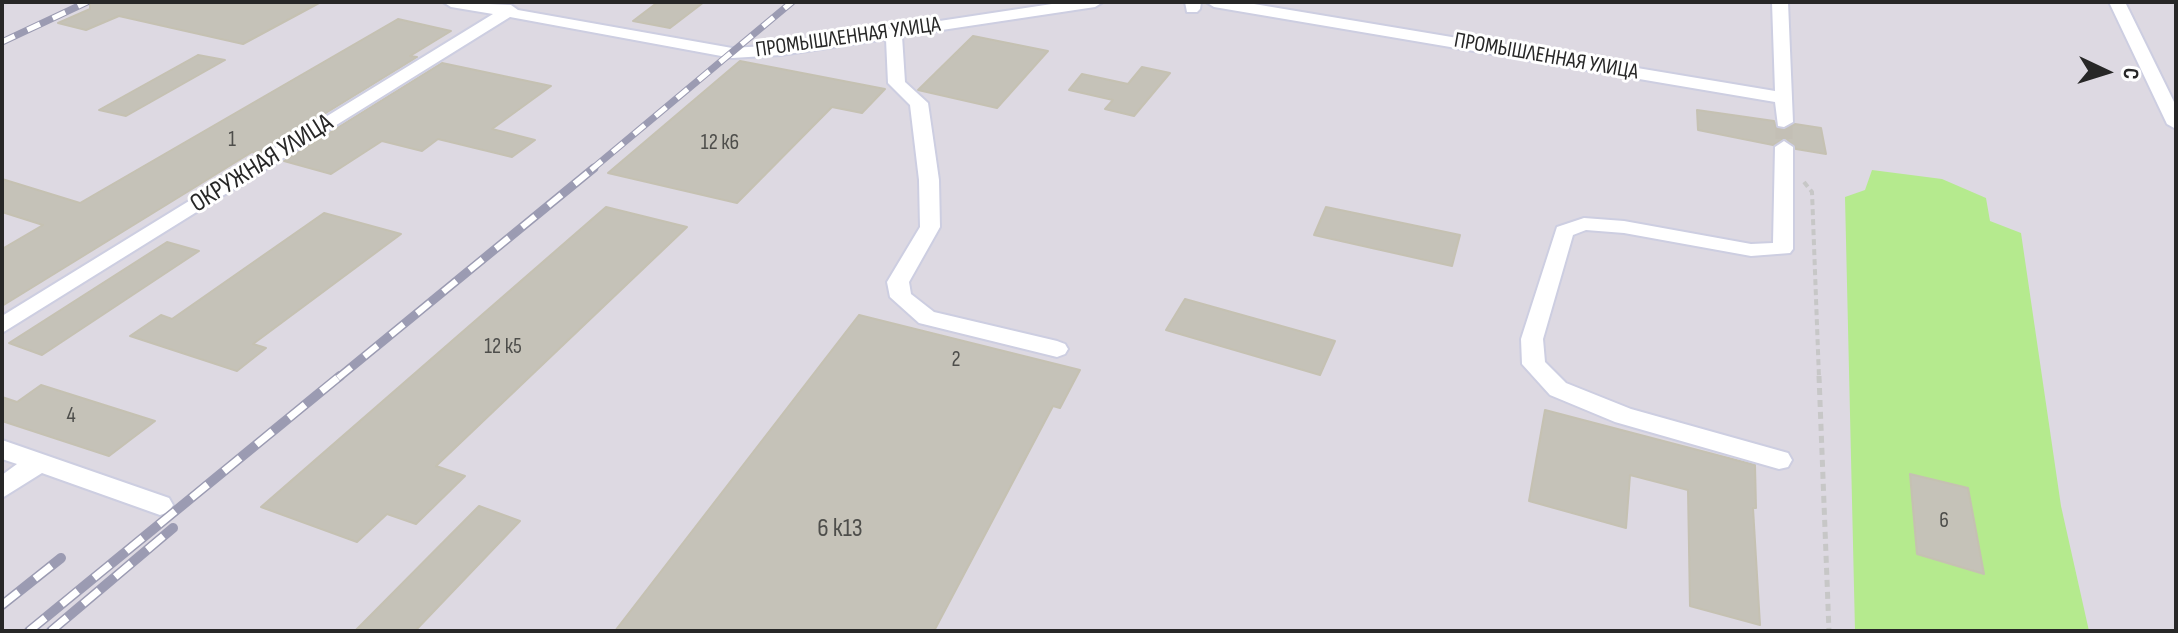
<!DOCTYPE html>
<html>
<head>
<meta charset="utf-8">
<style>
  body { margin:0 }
  #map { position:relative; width:2178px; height:633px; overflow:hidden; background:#eae5d8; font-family:"Sofia Sans Condensed",sans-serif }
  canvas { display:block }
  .frame { position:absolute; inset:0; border:4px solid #272727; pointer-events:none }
  .north { position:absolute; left:2066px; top:32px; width:80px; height:80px; -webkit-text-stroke:6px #fff; paint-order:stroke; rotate:94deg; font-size:22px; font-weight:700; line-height:32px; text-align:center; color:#272727 }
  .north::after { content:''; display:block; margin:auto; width:28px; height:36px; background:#272727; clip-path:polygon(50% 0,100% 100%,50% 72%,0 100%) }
</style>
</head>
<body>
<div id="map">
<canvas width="2178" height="633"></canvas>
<div class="frame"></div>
<div class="north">С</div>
</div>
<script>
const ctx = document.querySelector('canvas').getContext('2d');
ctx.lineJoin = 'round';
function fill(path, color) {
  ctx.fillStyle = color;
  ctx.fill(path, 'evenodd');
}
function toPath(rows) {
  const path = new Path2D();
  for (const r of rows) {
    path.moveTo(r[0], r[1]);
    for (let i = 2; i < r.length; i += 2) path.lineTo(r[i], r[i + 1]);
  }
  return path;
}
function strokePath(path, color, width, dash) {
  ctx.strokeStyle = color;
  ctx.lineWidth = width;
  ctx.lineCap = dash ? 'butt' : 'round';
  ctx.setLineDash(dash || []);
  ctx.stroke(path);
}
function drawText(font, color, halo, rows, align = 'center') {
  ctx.font = font + ' "Sofia Sans Condensed",sans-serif';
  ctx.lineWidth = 6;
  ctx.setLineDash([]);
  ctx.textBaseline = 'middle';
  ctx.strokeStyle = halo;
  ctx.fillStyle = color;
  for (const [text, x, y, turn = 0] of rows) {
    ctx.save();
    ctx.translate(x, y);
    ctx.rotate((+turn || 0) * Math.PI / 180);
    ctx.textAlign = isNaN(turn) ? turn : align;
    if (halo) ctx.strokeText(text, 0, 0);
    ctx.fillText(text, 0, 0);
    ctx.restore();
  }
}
fill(toPath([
  [2,2,2176,2,2176,631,2,631]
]), '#ddd9e2');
fill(toPath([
  [1872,170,1942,179,1986,198,1990,221,2021,233,2061,506,2089,631,1855,631,1845,197,1865,190]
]), '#b5ea8e');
const building = toPath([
  [90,2,321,2,243,44,119,16,86,30,58,23,90,9,90,2],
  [658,2,704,2,670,28,633,21,658,2],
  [398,19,451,31,410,56,417,57,259,154,252,152,2,306,2,249,43,225,2,212,2,179,80,203,398,19],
  [973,36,1048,51,997,108,918,90,973,36],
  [198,55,225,60,126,116,99,110,198,55],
  [740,61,885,89,862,113,832,107,737,203,608,173,740,61],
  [442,63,551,86,492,129,535,140,512,157,438,139,422,151,382,141,331,174,284,161,442,63],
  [1142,67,1170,73,1134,116,1105,109,1113,100,1069,90,1082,74,1128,84,1142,67],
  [1697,110,1774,121,1776,128,1784,130,1795,124,1821,128,1826,154,1796,149,1786,138,1773,145,1698,130,1697,110],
  [606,207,687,227,436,466,465,476,416,524,387,514,357,542,261,507,606,207],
  [1326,207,1460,235,1452,266,1314,235,1326,207],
  [324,213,401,234,253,344,266,348,237,371,130,336,161,315,172,319,324,213],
  [167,242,199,251,42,355,9,343,167,242],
  [1185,299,1335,341,1320,375,1166,330,1185,299],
  [859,315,1080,370,1060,408,1053,406,934,631,615,631,859,315],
  [41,385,155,421,109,456,2,421,2,397,17,402,41,385],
  [1545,410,1755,465,1756,508,1753,508,1760,625,1690,606,1688,490,1630,475,1626,528,1529,501,1545,410],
  [1910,474,1968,488,1984,574,1917,554,1910,474],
  [479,506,520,521,415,631,355,631,479,506]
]);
fill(building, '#c5c2b8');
strokePath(building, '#c5c1b2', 2);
strokePath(toPath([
  [1784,122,1784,147]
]), '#c3bfb5', 17, [17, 9]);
const minor = toPath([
  [443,2,511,5,518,10,732,48,781,45,1065,2,1103,2,1095,7,902,36,905,82,928,103,939,180,940,227,909,282,911,294,934,312,1057,341,1065,344,1068,349,1065,354,1057,357,919,323,890,297,887,282,920,227,919,180,910,105,888,83,886,39,781,55,732,58,510,17,2,333,2,316,493,14,451,7,443,2],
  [1185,2,1201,2,1200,9,1197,12,1187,12,1185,2],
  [1206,2,1242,2,1775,91,1772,2,1788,2,1793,122,1784,127,1778,126,1775,102,1214,7,1206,2],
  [2109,2,2125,2,2176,106,2176,129,2167,124,2109,2],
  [1784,141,1793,147,1793,249,1790,253,1751,256,1624,233,1586,230,1573,235,1543,339,1545,362,1566,383,1631,409,1788,453,1792,460,1788,467,1779,469,1615,422,1550,395,1522,364,1521,339,1557,227,1584,218,1624,221,1751,244,1773,243,1775,147,1784,141],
  [2,440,169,498,173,505,169,512,160,515,42,473,2,498,2,475,17,464,2,459,2,440]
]);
strokePath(minor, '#cdcee1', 4);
strokePath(toPath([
  [1804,182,1812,192,1819,378]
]), '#c7c7c7', 4, [6, 4]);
strokePath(toPath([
  [1819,376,1829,631]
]), '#c7c7c7', 5, [7, 5]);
fill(minor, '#fff');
const railFar2 = toPath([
  [2,42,87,2],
  [591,170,792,2]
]);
const railFar1 = toPath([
  [338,378,594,168]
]);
const rail = toPath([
  [2,605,61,558],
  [29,631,340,376],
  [51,631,173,528]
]);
strokePath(railFar2, '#9b9bb2', 7);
strokePath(railFar1, '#9b9bb2', 9);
strokePath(rail, '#9b9bb2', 10);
strokePath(railFar2, '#fff', 5, [14]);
strokePath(railFar1, '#fff', 6, [17]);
strokePath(rail, '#fff', 7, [21]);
drawText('22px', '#272727', '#fff', [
  ["ПРОМЫШЛЕННАЯ УЛИЦА",848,38,-8],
  ["ПРОМЫШЛЕННАЯ УЛИЦА",1546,57,10]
]);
drawText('22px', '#4e4e4b', null, [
  ["1",232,140],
  ["12 к6",720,143],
  ["12 к5",503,347],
  ["2",956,360],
  ["4",71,416],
  ["6",1944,521]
]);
drawText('26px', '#272727', '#fff', [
  ["ОКРУЖНАЯ УЛИЦА",262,164,-32]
]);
drawText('26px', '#4e4e4b', null, [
  ["6 к13",840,529]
]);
</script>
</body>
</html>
